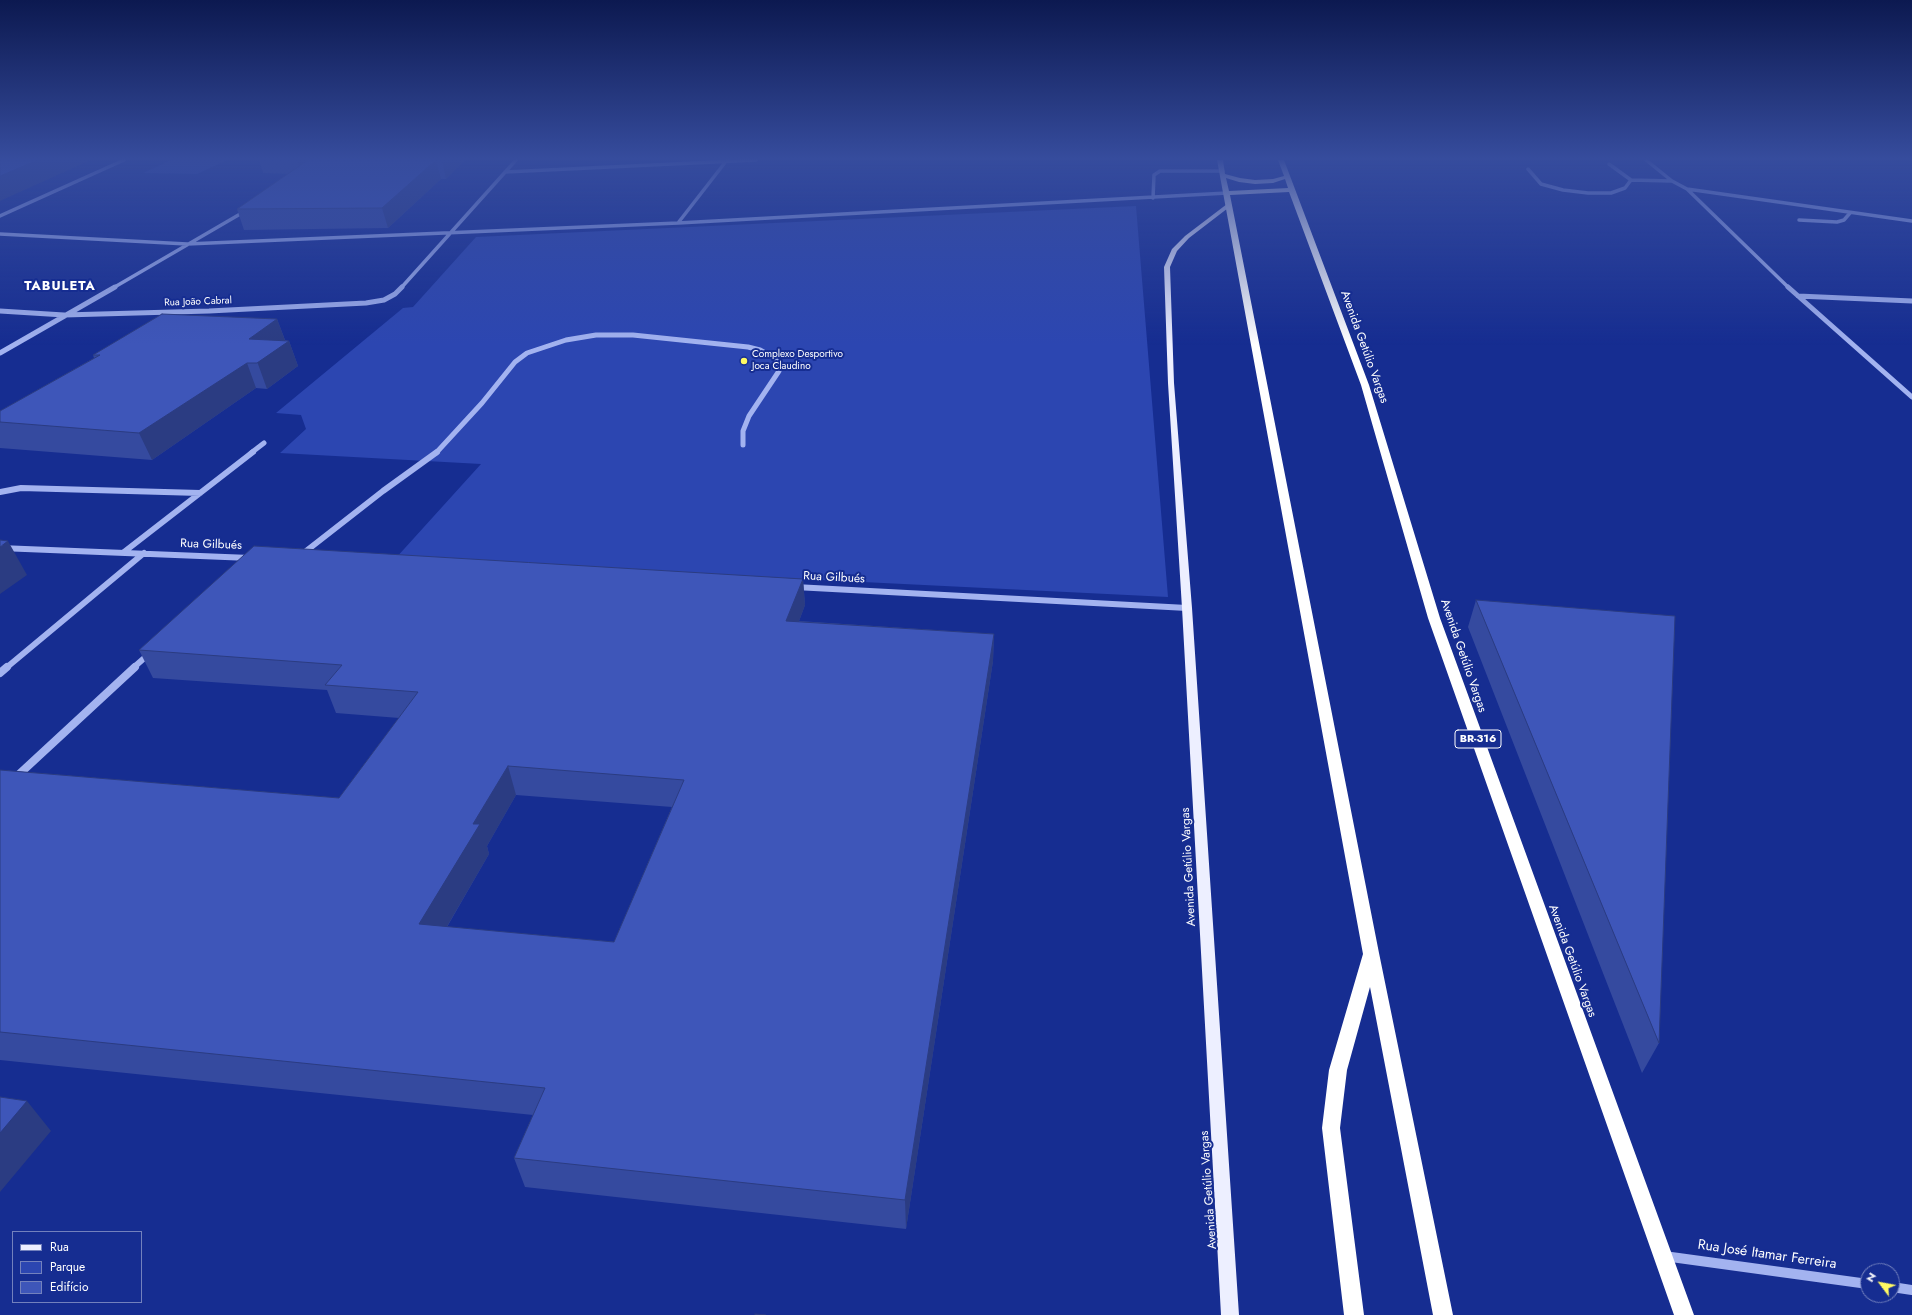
<!DOCTYPE html>
<html>
<head>
<meta charset="utf-8">
<style>
  body { margin:0 }
  #map { position:relative; width:1912px; height:1315px; overflow:hidden; background:#162d91; font-family:Jost,sans-serif }
  canvas { display:block }
  .legend { position:absolute; left:12px; top:1231px; width:130px; height:72px; box-sizing:border-box; background:#162d91; border:1px solid #7381bd; margin:0; padding:5px 7px; list-style:none; font-size:12px; color:#fff }
  .legend li { display:flex; align-items:center; gap:8px; height:20px }
  .legend b { width:20px; border:1px solid #7381bd }
  .north { position:absolute; left:1860px; top:1263px; width:40px; height:40px; box-sizing:border-box; background:#162d91; border:1px solid #7381bd; border-radius:50%; rotate:302deg; font-size:11px; font-weight:700; line-height:16px; text-align:center; color:#fff }
  .north::after { content:''; display:block; margin:auto; width:14px; height:18px; background:#fff963; clip-path:polygon(50% 0,100% 100%,50% 72%,0 100%) }
</style>
</head>
<body>
<div id="map">
<canvas width="1912" height="1315"></canvas>
<ul class="legend">
<li><b style="height:5px;background:#edefff"></b>Rua</li>
<li><b style="height:11px;background:#2c46b1"></b>Parque</li>
<li><b style="height:11px;background:#3e56b9"></b>Edifício</li>
</ul>
<div class="north">N</div>
</div>
<script>
const ctx = document.querySelector('canvas').getContext('2d');
ctx.lineJoin = 'round';
function fill(path, color) {
  ctx.fillStyle = color;
  ctx.fill(path, 'evenodd');
}
function toPath(rows) {
  const path = new Path2D();
  for (const r of rows) {
    path.moveTo(r[0], r[1]);
    for (let i = 2; i < r.length; i += 2) path.lineTo(r[i], r[i + 1]);
  }
  return path;
}
function strokePath(path, color, width, dash) {
  ctx.strokeStyle = color;
  ctx.lineWidth = width;
  ctx.lineCap = dash ? 'butt' : 'round';
  ctx.setLineDash(dash || []);
  ctx.stroke(path);
}
function drawText(font, color, halo, rows, align = 'center') {
  ctx.font = font + ' Jost,sans-serif';
  ctx.lineWidth = 4;
  ctx.setLineDash([]);
  ctx.textBaseline = 'middle';
  ctx.strokeStyle = halo;
  ctx.fillStyle = color;
  for (const [text, x, y, turn = 0] of rows) {
    ctx.save();
    ctx.translate(x, y);
    ctx.rotate((+turn || 0) * Math.PI / 180);
    ctx.textAlign = isNaN(turn) ? turn : align;
    if (halo) ctx.strokeText(text, 0, 0);
    ctx.fillText(text, 0, 0);
    ctx.restore();
  }
}
fill(toPath([
  [171,160,227,160,197,174,143,173],
  [1136,206,1168,597,395,559,481,464,280,453,306,429,301,415,276,413,403,308,413,307,476,237]
]), '#2c46b1');
strokePath(toPath([
  [1646,160,1672,181,1687,189,1912,221],
  [1609,164,1631,180],
  [1528,169,1541,184,1563,190,1588,193,1611,193,1625,188,1631,180,1671,181],
  [505,172,756,160],
  [1687,189,1789,288],
  [1153,198,1154,175,1160,171,1223,171],
  [0,216,124,160],
  [1799,220,1837,222,1844,220,1850,213],
  [678,223,727,160],
  [0,234,187,244,678,223,1227,193],
  [113,288,247,210],
  [401,288,516,160]
]), '#a3b3f0', 3.5);
strokePath(toPath([
  [1788,287,1912,397],
  [1798,296,1912,301],
  [0,311,64,315,209,311,366,303,384,300,395,294,402,287],
  [0,353,115,287],
  [251,453,264,443],
  [436,453,482,403,515,362,527,353,566,340,596,335,633,335,748,347,760,350,776,359,779,364,779,371,749,416,743,431,743,445]
]), '#a3b3f0', 5);
strokePath(toPath([
  [0,492,21,488,200,493],
  [0,548,250,558],
  [124,552,253,452],
  [301,555,383,491,437,452],
  [795,587,1187,608],
  [6,668,144,553],
  [133,668,150,653]
]), '#a3b3f0', 6);
strokePath(toPath([
  [0,673,7,667],
  [15,778,135,667]
]), '#a3b3f0', 8);
strokePath(toPath([
  [1664,1256,1868,1284],
  [1892,1287,1912,1290]
]), '#a3b3f0', 10);
fill(toPath([
  [1227,204,1232,205,1189,238,1177,251,1170,267,1174,383,1192,608,1239,1315,1221,1315,1182,608,1168,383,1164,267,1172,249,1185,236,1227,204]
]), '#edefff');
fill(toPath([
  [1217,160,1223,160,1225,174,1240,178,1255,180,1273,179,1284,176,1278,160,1284,160,1369,385,1440,618,1694,1315,1674,1315,1428,618,1361,385,1289,192,1230,195,1379,953,1453,1315,1433,1315,1370,987,1347,1070,1340,1128,1364,1315,1344,1315,1322,1128,1329,1070,1363,954,1217,160],
  [1226,178,1239,182,1255,184,1273,183,1285,179,1288,188,1229,191,1226,178]
]), '#fff');
fill(toPath([
  [259,160,465,160,446,179,441,179,388,228,244,230,237,209,289,174,263,173],
  [277,319,285,340,289,341,298,366,267,389,256,388,152,460,0,448,0,411,94,358,93,355],
  [803,579,805,605,799,621,994,634,993,661,906,1229,525,1187,514,1158,533,1115,0,1060,0,770,339,798,399,718,336,713,327,690,153,678,139,650],
  [516,795,672,807,614,942,447,927,489,854,487,846],
  [1476,600,1659,1043,1642,1073,1468,627]
]), '#354a9f');
fill(toPath([
  [38,160,91,160,0,201,0,176],
  [297,160,310,160,302,174],
  [436,160,441,179,388,228,382,208],
  [442,160,465,160,446,179],
  [277,319,286,343,289,341,298,366,267,389,249,339],
  [247,363,256,388,152,460,139,433],
  [8,541,27,575,0,594,0,547],
  [803,579,805,605,789,648,786,621],
  [994,634,993,661,906,1229,905,1200],
  [508,766,516,795,487,846,489,854,431,954,419,924,473,824],
  [27,1101,51,1131,0,1192,0,1133]
]), '#2b3c82');
const building = toPath([
  [0,160,38,160,0,176,0,160],
  [308,160,438,160,436,160,382,208,237,209,308,160],
  [162,314,277,319,249,339,289,341,257,363,247,363,139,433,0,422,0,411,100,355,93,355,162,314],
  [0,540,8,541,0,547,0,540],
  [254,546,803,579,786,621,994,634,905,1200,514,1158,545,1088,0,1032,0,770,339,798,418,692,325,685,342,665,139,650,254,546],
  [508,766,684,780,614,942,419,924,480,824,473,824,508,766],
  [1476,600,1675,616,1659,1043,1476,600],
  [0,1097,27,1101,0,1133,0,1097],
  [755,1314,766,1315,755,1315,755,1314]
]);
fill(building, '#3e56b9');
strokePath(building, '#2b3c82', 1);
const sky = ctx.createLinearGradient(0, 0, 0, 345);
sky.addColorStop(0, '#0c1950');
sky.addColorStop(0.46, '#364c9d');
sky.addColorStop(1, '#364c9d00');
ctx.fillStyle = sky;
ctx.fillRect(0, 0, 1912, 345);
for (const [x, y, r, color] of [
  [744,361,4,"#fff963"]
]) {
  const dot = new Path2D();
  dot.arc(x, y, r, 0, 2 * Math.PI);
  ctx.fillStyle = color;
  ctx.fill(dot);
  strokePath(dot, '#162d91', 1.5);
}
drawText('10px', '#fff', '#162d91', [
  ["Rua João Cabral",198,302,-2]
]);
drawText('10px', '#fff', '#162d91', [
  ["Complexo Desportivo",752,355],
  ["Joca Claudino",752,367]
], 'left');
for (const [x, y, w] of [
  [1478,739,46]
]) {
  const box = new Path2D();
  box.roundRect(x - w / 2, y - 9, w, 18, 3);
  ctx.fillStyle = '#162d91';
  ctx.fill(box);
  strokePath(box, '#fff', 1);
}
drawText('bold 11px', '#fff', null, [
  ["BR-316",1478,739]
]);
drawText('12px', '#fff', '#162d91', [
  ["Avenida Getúlio Vargas",1364,347,70],
  ["Rua Gilbués",211,545,2],
  ["Rua Gilbués",834,578,3],
  ["Avenida Getúlio Vargas",1463,656,71],
  ["Avenida Getúlio Vargas",1189,867,-93],
  ["Avenida Getúlio Vargas",1572,961,70],
  ["Avenida Getúlio Vargas",1209,1190,-94]
]);
ctx.letterSpacing = '1px';
drawText('bold 13px', '#fff', '#162d91', [
  ["TABULETA",60,287]
]);
ctx.letterSpacing = '0px';
drawText('14px', '#fff', '#162d91', [
  ["Rua José Itamar Ferreira",1767,1255,8]
]);
</script>
</body>
</html>
